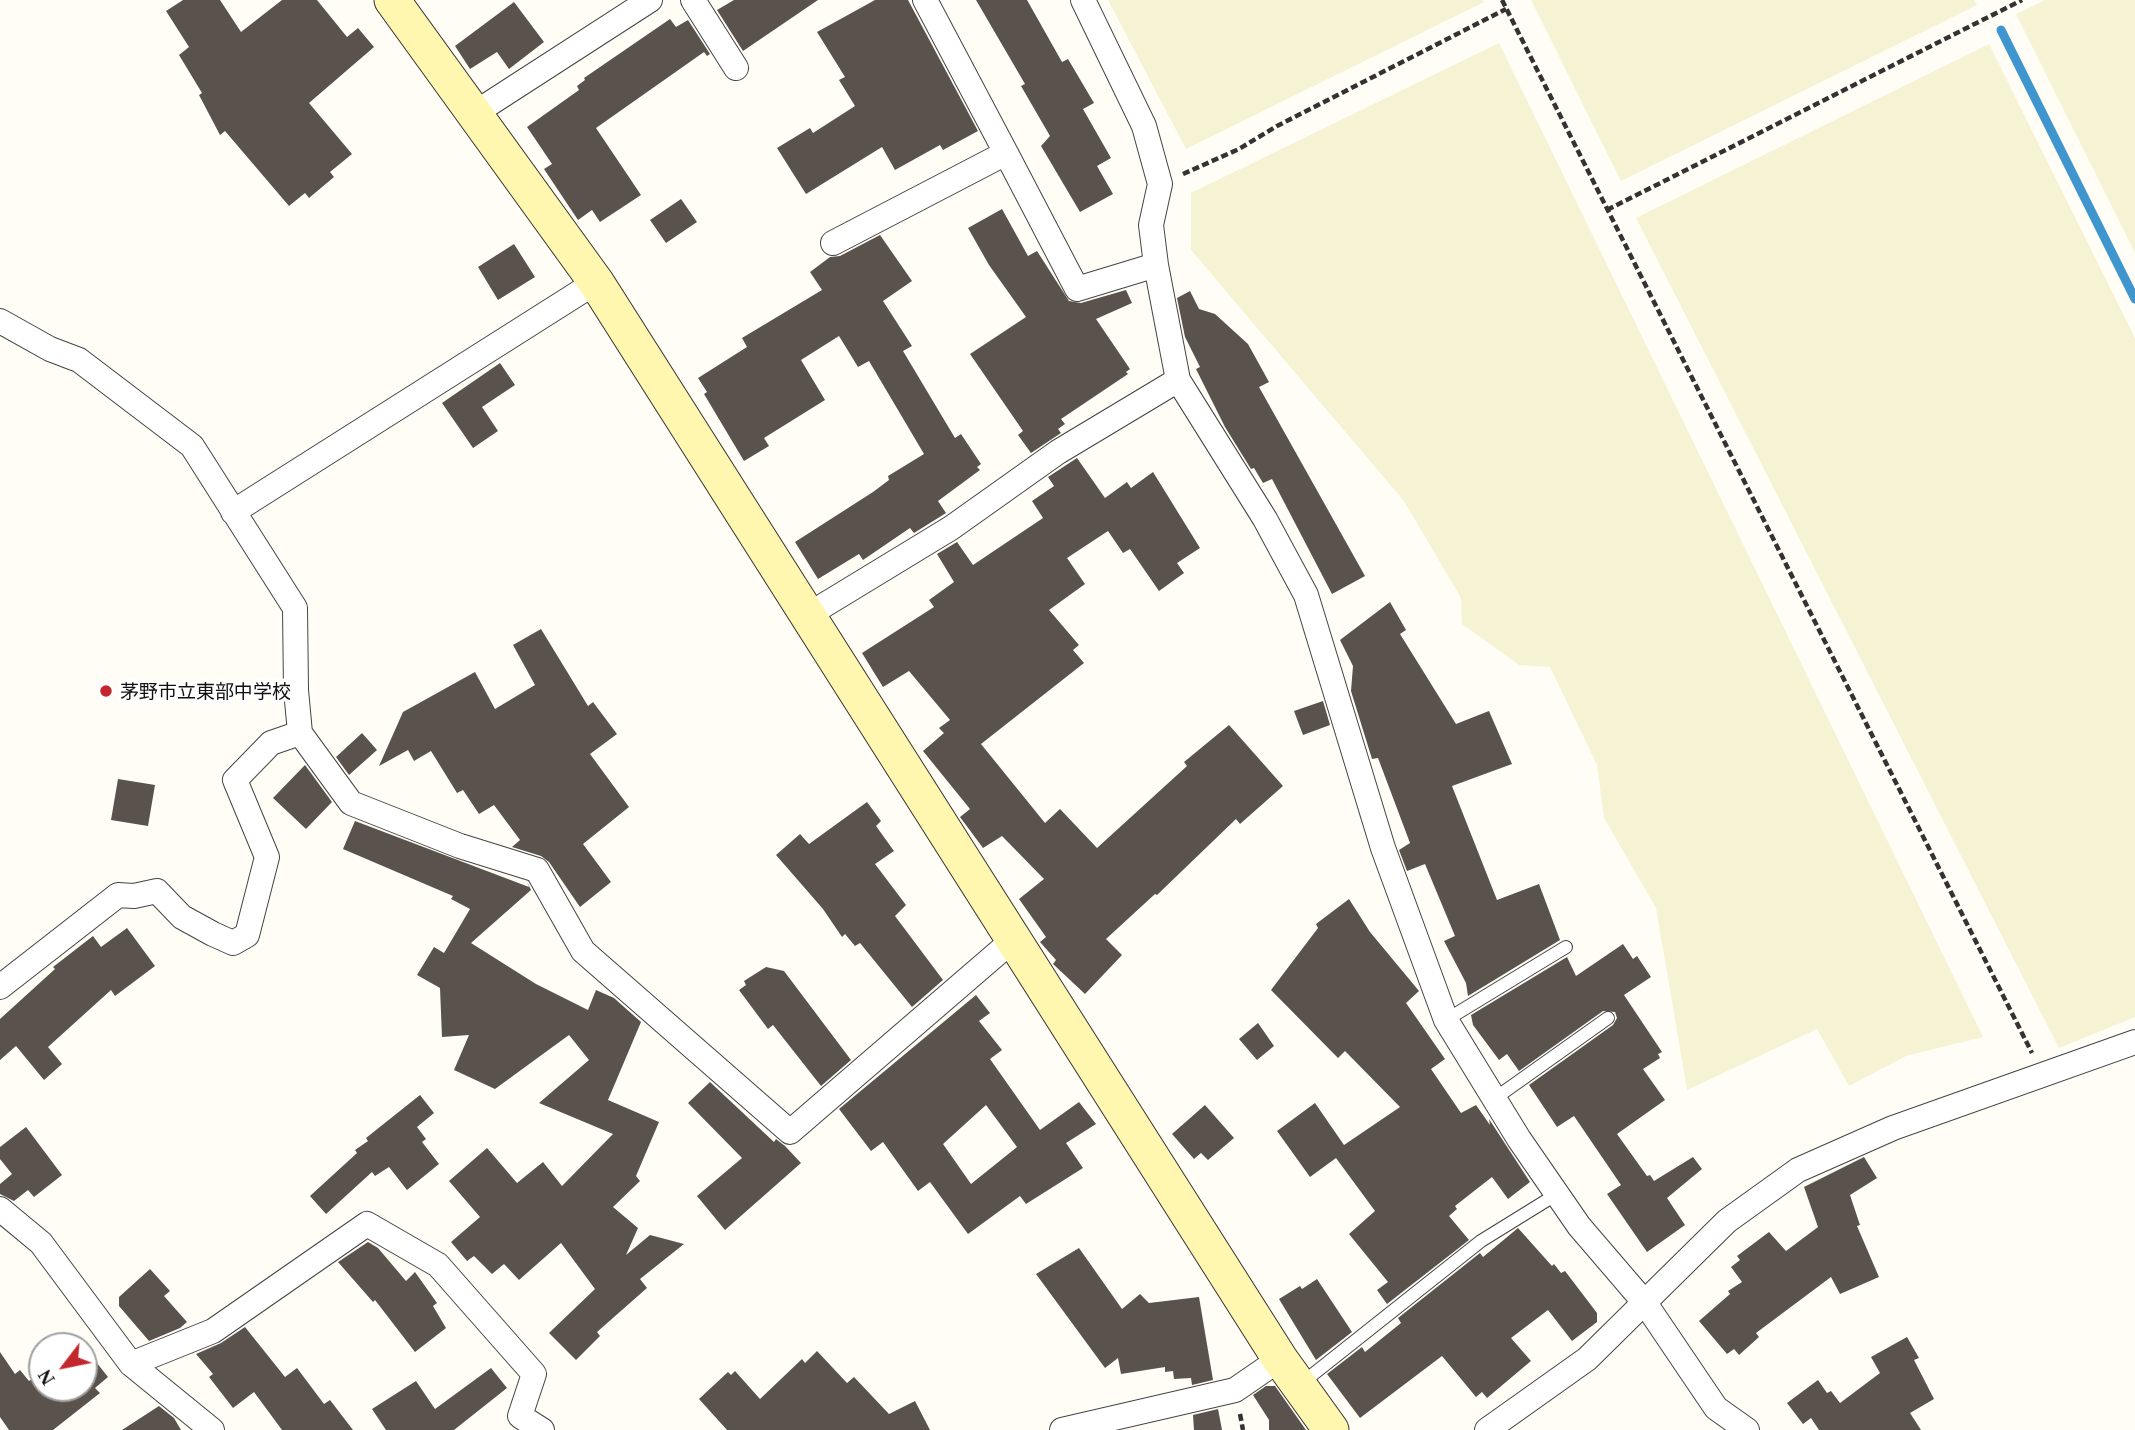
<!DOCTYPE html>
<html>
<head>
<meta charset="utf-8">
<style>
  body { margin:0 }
  #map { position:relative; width:2135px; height:1430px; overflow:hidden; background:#fffdf5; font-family:Georgia,serif }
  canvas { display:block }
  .north { position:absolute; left:28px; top:1332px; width:70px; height:70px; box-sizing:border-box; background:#fff; border:2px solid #a0a0a0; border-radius:50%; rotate:238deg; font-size:19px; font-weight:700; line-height:28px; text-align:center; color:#111 }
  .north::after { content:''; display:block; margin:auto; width:24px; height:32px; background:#c4262e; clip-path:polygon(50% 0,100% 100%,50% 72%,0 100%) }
</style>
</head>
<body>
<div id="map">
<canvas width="2135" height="1430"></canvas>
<div class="north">N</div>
</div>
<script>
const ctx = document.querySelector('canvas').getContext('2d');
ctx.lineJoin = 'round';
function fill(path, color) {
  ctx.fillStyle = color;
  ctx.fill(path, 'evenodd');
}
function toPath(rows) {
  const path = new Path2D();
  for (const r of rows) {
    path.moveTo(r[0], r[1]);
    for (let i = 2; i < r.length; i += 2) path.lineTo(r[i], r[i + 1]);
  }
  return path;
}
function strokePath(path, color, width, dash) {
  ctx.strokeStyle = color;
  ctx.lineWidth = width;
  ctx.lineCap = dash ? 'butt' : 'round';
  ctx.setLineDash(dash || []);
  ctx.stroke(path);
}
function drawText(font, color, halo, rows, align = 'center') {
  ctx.font = font + ' Georgia,"Noto Sans JP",serif';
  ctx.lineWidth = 7;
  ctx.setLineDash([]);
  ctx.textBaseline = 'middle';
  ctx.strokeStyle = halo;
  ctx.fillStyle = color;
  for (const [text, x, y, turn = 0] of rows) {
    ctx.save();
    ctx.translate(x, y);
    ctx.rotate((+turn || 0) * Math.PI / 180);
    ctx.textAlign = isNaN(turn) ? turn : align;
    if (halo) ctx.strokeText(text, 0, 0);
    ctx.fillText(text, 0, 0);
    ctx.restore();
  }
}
fill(toPath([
  [1108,0,1483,0,1484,2,1186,149],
  [1531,0,1974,0,1977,5,1621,181],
  [2045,0,2135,0,2135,253,2016,14],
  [1499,43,1983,1037,1906,1056,1849,1086,1817,1029,1687,1090,1656,908,1604,818,1597,765,1550,667,1519,665,1462,624,1461,598,1404,501,1191,250,1191,193],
  [1989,44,2135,338,2135,1017,2059,1048,1636,218]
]), '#f6f3d4');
strokePath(toPath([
  [2001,30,2135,299]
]), '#3f96cf', 9);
fill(toPath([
  [183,0,220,0,241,32,282,0,317,0,347,37,358,28,374,47,309,103,352,154,330,172,334,177,309,198,305,193,289,206,225,131,220,135,199,95,202,93,179,55,189,47,166,11],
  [734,0,818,0,743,51,717,10],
  [875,0,908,0,978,131,943,150,940,145,895,170,882,147,806,194,777,148,810,128,813,133,855,106,839,80,845,77,817,32],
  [976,0,1027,0,1062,62,1068,59,1094,103,1083,109,1111,158,1097,166,1113,194,1080,212,1041,146,1050,136,1021,86,1025,84],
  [514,2,544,42,509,69,497,52,470,69,455,46],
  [670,19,676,27,688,20,710,54,707,56,704,52,596,128,641,195,600,222,592,210,578,220,544,169,552,164,527,127,579,90,577,86,585,80,584,78],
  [681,199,697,222,666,243,650,220],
  [1002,209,1028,256,1037,251,1069,301,1081,303,1126,290,1132,303,1096,319,1130,369,1126,372,1128,374,1061,419,1065,424,1058,429,1061,433,1031,453,1018,435,1023,431,970,354,1026,317,989,265,968,228],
  [880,235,912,281,883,301,912,346,903,351,955,438,961,434,981,464,977,467,980,470,938,501,946,513,914,533,910,528,863,560,859,554,818,579,795,542,873,492,889,480,888,476,924,454,869,361,858,367,839,336,801,360,825,400,764,438,769,446,744,461,704,394,707,392,698,378,747,347,742,338,822,290,810,272,830,257,840,256],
  [514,244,535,277,498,300,478,267],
  [1190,291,1199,309,1215,314,1248,344,1269,382,1259,387,1365,576,1332,594,1272,479,1263,483,1254,468,1251,469,1225,427,1196,369,1200,367,1185,337,1177,298],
  [500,363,515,385,482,407,498,431,473,448,442,403],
  [1077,458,1105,498,1127,482,1131,488,1153,472,1200,548,1177,563,1184,573,1159,591,1130,549,1123,553,1108,531,1067,558,1085,584,1049,610,1079,645,1073,650,1084,663,981,744,1045,823,1060,809,1097,848,1187,766,1184,762,1229,725,1283,786,1240,824,1236,819,1157,895,1155,894,1106,939,1122,955,1085,994,1053,964,1056,960,1040,942,1046,937,1019,899,1044,879,1002,836,983,848,960,817,970,809,923,751,944,733,939,728,950,720,909,671,883,687,862,653,934,607,929,600,954,582,937,554,957,542,973,565,1043,518,1032,501,1054,486,1048,477],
  [1390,602,1406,630,1400,634,1456,724,1489,711,1512,764,1452,786,1497,900,1539,884,1560,940,1468,996,1466,983,1444,941,1455,936,1425,864,1407,871,1399,850,1410,843,1378,758,1372,759,1351,691,1353,666,1340,640],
  [541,629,588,706,593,702,617,734,590,754,629,807,583,844,611,882,580,907,549,862,541,856,512,847,520,840,494,805,479,814,463,790,457,793,431,751,414,761,408,750,379,766,403,712,475,672,495,709,535,685,513,645],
  [1323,701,1330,725,1303,735,1294,711],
  [362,733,377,750,349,775,336,757],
  [305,765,332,802,306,829,273,798],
  [118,779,155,785,148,826,111,820],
  [867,802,881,821,876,826,894,851,875,864,906,905,895,916,943,980,912,1007,860,943,855,946,845,934,842,937,823,909,776,855,800,834,809,844],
  [355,821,529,887,527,882,531,890,471,943,536,984,588,1010,596,990,614,998,641,1022,608,1100,659,1122,636,1176,640,1181,613,1207,638,1228,626,1255,650,1235,684,1244,640,1279,647,1288,597,1332,600,1336,576,1360,549,1333,595,1289,561,1243,519,1280,504,1264,492,1274,474,1256,467,1261,451,1242,480,1217,449,1181,487,1148,517,1183,543,1162,562,1186,613,1134,539,1103,589,1060,569,1035,495,1089,454,1070,469,1035,442,1037,440,988,417,975,434,947,444,953,470,909,451,899,453,896,343,849],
  [1349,899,1370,932,1419,991,1406,1003,1445,1059,1431,1069,1461,1113,1476,1105,1490,1125,1489,1119,1530,1182,1508,1199,1492,1177,1455,1206,1457,1209,1449,1216,1469,1240,1387,1304,1377,1290,1388,1282,1349,1234,1375,1211,1336,1158,1310,1177,1277,1131,1315,1103,1344,1145,1400,1107,1345,1051,1338,1058,1271,990,1318,928,1316,924],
  [127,928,155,966,115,996,111,990,48,1047,62,1064,44,1080,16,1046,0,1060,0,1019,55,969,53,967,93,936,101,947],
  [1623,944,1633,959,1637,956,1651,977,1624,995,1662,1052,1658,1054,1660,1058,1643,1069,1665,1100,1617,1134,1647,1176,1650,1175,1654,1181,1693,1157,1702,1169,1667,1198,1685,1225,1647,1252,1607,1194,1621,1185,1574,1116,1557,1127,1529,1085,1613,1025,1617,1018,1615,1012,1603,1011,1519,1071,1507,1054,1499,1060,1473,1025,1471,1015,1567,957,1576,976],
  [766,967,784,971,851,1060,821,1086,773,1025,768,1029,739,990,746,985,744,981],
  [976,995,990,1013,979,1021,1002,1050,990,1059,1040,1130,1079,1102,1096,1124,1066,1143,1083,1168,1026,1204,1020,1196,968,1234,930,1182,918,1191,883,1142,871,1151,839,1109],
  [986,1105,1017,1147,971,1184,943,1144],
  [1258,1023,1274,1046,1257,1060,1239,1039],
  [710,1082,774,1142,776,1139,785,1146,801,1163,725,1230,697,1196,742,1158,688,1103],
  [420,1095,434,1113,417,1127,426,1139,422,1142,439,1164,407,1190,389,1167,375,1176,372,1172,326,1214,310,1196,357,1153,355,1150,368,1141,366,1138],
  [1205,1105,1234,1138,1208,1160,1201,1153,1194,1159,1172,1134],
  [26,1127,62,1175,34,1197,28,1190,14,1201,0,1194,0,1184,12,1174,0,1159,0,1147],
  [1864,1157,1877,1178,1850,1195,1860,1225,1857,1226,1879,1277,1840,1294,1831,1277,1756,1333,1759,1337,1739,1355,1734,1349,1727,1354,1699,1321,1730,1294,1728,1291,1742,1282,1731,1267,1740,1260,1737,1256,1769,1232,1786,1251,1818,1227,1804,1187],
  [1518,1228,1552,1266,1554,1264,1561,1273,1565,1271,1597,1313,1597,1322,1572,1341,1548,1310,1511,1338,1531,1361,1487,1398,1482,1392,1476,1397,1442,1356,1360,1418,1327,1374,1362,1347,1365,1352,1401,1323,1398,1318,1480,1253,1483,1257],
  [368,1242,378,1248,406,1281,415,1272,437,1303,433,1306,446,1328,415,1352,375,1300,373,1302,338,1262],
  [1079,1248,1122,1309,1140,1294,1149,1303,1199,1297,1213,1380,1192,1385,1191,1378,1174,1379,1173,1371,1165,1372,1165,1367,1121,1374,1118,1358,1105,1368,1036,1274],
  [150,1269,170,1291,164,1296,187,1322,180,1328,149,1341,119,1306,119,1297],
  [1317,1279,1352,1332,1316,1360,1279,1299,1300,1286,1302,1289],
  [245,1327,285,1377,297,1368,324,1404,330,1400,353,1430,282,1430,254,1392,233,1408,209,1377,213,1374,196,1354,221,1343],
  [1907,1337,1919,1358,1914,1360,1934,1399,1910,1413,1921,1430,1819,1430,1811,1418,1803,1424,1787,1403,1818,1380,1827,1393,1831,1391,1840,1403,1880,1373,1871,1357],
  [85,1348,108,1377,95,1388,100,1393,53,1430,9,1430,0,1417,0,1352,15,1374,20,1370,29,1381,42,1372,42,1388,84,1388],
  [817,1351,847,1383,854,1377,889,1414,915,1401,930,1430,727,1430,699,1399,728,1372,731,1375,735,1371,760,1399,802,1359,805,1363],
  [491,1368,507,1388,454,1430,386,1430,372,1409,416,1381,435,1409],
  [1266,1386,1275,1386,1306,1430,1269,1430,1269,1420,1253,1395],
  [159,1406,174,1418,181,1430,122,1430],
  [1218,1409,1222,1430,1194,1430,1193,1415]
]), '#5a524d');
const lane = toPath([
  [1446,1020,1566,947],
  [1494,1099,1608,1018],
  [1302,1383,1481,1241,1557,1194]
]);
const street = toPath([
  [693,0,736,68],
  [925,0,1006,153],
  [1083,0,1144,126,1160,184,1151,225,1156,265],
  [475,113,650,0],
  [833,243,1006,153,1077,289,1156,265,1178,380,1265,519,1306,595,1383,848,1446,1020,1519,1139,1579,1226,1645,1303,1716,1408,1747,1430],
  [0,321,50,349,79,360,192,446,295,608,296,690,300,733,351,803,460,846,537,870,583,951,790,1132,1014,939],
  [233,512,596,282],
  [808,615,951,528,1058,452,1178,380],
  [0,987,118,895,134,896,157,891,182,917,213,934,233,943,247,935,267,857,235,780,271,743,300,733],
  [0,1209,41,1243,131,1364,212,1430],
  [131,1364,213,1331,367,1224,438,1265,534,1374,520,1416,542,1430],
  [1062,1430,1235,1390,1280,1359],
  [1487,1430,1587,1359,1727,1221,1798,1170,1893,1128,2135,1042]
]);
const secondary = toPath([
  [392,0,596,282,1280,1359,1331,1430]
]);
strokePath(lane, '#444', 14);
strokePath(street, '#444', 26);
strokePath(secondary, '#333', 37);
strokePath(toPath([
  [1502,0,2032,1053],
  [1183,174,1239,149,1277,126,1506,9],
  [1607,210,2022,0],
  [1240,1414,1243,1430]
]), '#333', 4.5, [7, 3.5]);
strokePath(lane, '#fff', 12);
strokePath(street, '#fff', 24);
strokePath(secondary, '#fff6b0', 35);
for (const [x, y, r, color] of [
  [106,691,7,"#c4262e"]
]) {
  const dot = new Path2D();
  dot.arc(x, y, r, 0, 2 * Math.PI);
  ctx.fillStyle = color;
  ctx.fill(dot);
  strokePath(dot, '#fff', 2.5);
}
drawText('19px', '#111', '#fff', [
  ["茅野市立東部中学校",120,691]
], 'left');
</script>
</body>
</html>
